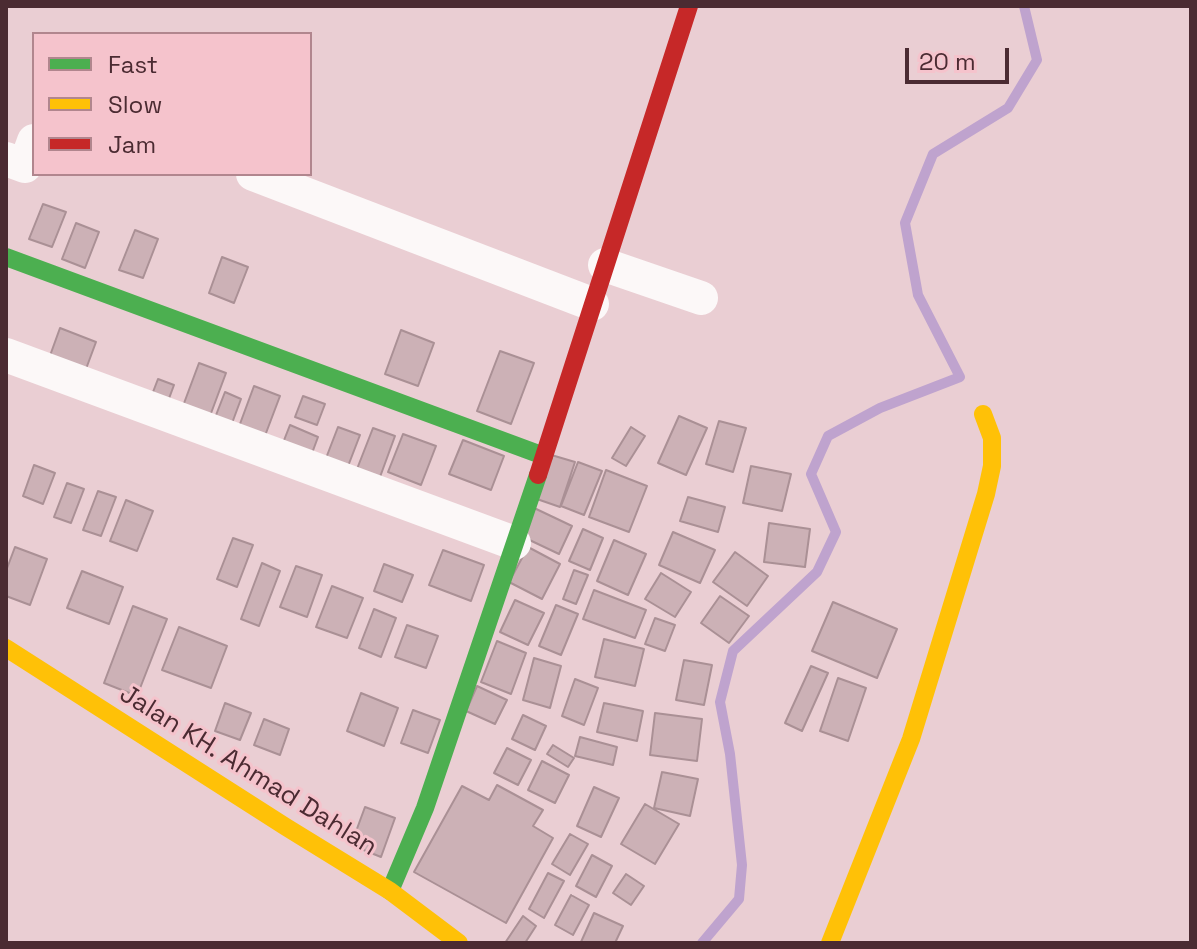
<!DOCTYPE html>
<html>
<head>
<meta charset="utf-8">
<style>
  body { margin:0 }
  #map { position:relative; width:1197px; height:949px; overflow:hidden; background:#eaced3; font-family:"Space Grotesk",sans-serif }
  canvas { display:block }
  .frame { position:absolute; inset:0; border:8px solid #4b2b32; pointer-events:none }
  .legend { position:absolute; left:32px; top:32px; width:280px; height:144px; box-sizing:border-box; background:#f5c3cc; border:2px solid #b1868e; margin:0; padding:10px 14px; list-style:none; font-size:24px; color:#4b2b32 }
  .legend li { display:flex; align-items:center; gap:16px; height:40px }
  .legend b { width:40px; border:2px solid #b1868e }
  .scale { position:absolute; left:905px; top:48px; width:104px; height:36px; box-sizing:border-box; border:4px solid #4b2b32; border-top:0; padding-left:10px; font-size:24px; line-height:28px; white-space:nowrap; color:#4b2b32; -webkit-text-stroke:6px #f5c3cc; paint-order:stroke }
</style>
</head>
<body>
<div id="map">
<canvas width="1197" height="949"></canvas>
<div class="frame"></div>
<ul class="legend">
<li><b style="height:10px;background:#4caf50"></b>Fast</li>
<li><b style="height:10px;background:#ffc107"></b>Slow</li>
<li><b style="height:10px;background:#c62828"></b>Jam</li>
</ul>
<div class="scale">20 m</div>
</div>
<script>
const ctx = document.querySelector('canvas').getContext('2d');
ctx.lineJoin = 'round';
function toPath(rows) {
  const path = new Path2D();
  for (const r of rows) {
    path.moveTo(r[0], r[1]);
    for (let i = 2; i < r.length; i += 2) path.lineTo(r[i], r[i + 1]);
  }
  return path;
}
function strokePath(path, color, width, dash) {
  ctx.strokeStyle = color;
  ctx.lineWidth = width;
  ctx.lineCap = dash ? 'butt' : 'round';
  ctx.setLineDash(dash || []);
  ctx.stroke(path);
}
function fill(path, color) {
  ctx.fillStyle = color;
  ctx.fill(path, 'evenodd');
}
function drawText(font, color, halo, rows, align = 'center') {
  ctx.font = font + ' "Space Grotesk",sans-serif';
  ctx.lineWidth = 6;
  ctx.setLineDash([]);
  ctx.textBaseline = 'middle';
  ctx.strokeStyle = halo;
  ctx.fillStyle = color;
  for (const [text, x, y, turn = 0] of rows) {
    ctx.save();
    ctx.translate(x, y);
    ctx.rotate((+turn || 0) * Math.PI / 180);
    ctx.textAlign = isNaN(turn) ? turn : align;
    if (halo) ctx.strokeText(text, 0, 0);
    ctx.fillText(text, 0, 0);
    ctx.restore();
  }
}
strokePath(toPath([
  [702,943,739,899,742,865,730,754,720,702,733,651,817,572,836,532,811,474,828,436,880,408,960,377,918,295,905,223,933,154,1008,108,1037,60,1024,6]
]), '#bfa3ce', 10);
const building = toPath([
  [43,204,66,212,52,247,29,239,43,204],
  [76,223,99,232,85,268,62,259,76,223],
  [135,230,158,239,143,278,119,270,135,230],
  [222,257,248,267,234,303,209,293,222,257],
  [60,328,96,342,83,377,47,364,60,328],
  [401,330,434,343,418,386,385,374,401,330],
  [500,351,534,363,511,424,477,411,500,351],
  [199,363,226,373,207,424,180,414,199,363],
  [158,379,174,385,164,412,148,405,158,379],
  [254,386,280,396,263,441,237,432,254,386],
  [225,392,241,399,228,434,211,428,225,392],
  [303,396,325,404,317,425,295,417,303,396],
  [679,416,707,428,686,475,658,463,679,416],
  [719,421,746,428,733,472,706,464,719,421],
  [290,425,318,437,308,464,279,453,290,425],
  [338,427,360,435,345,474,323,466,338,427],
  [631,427,645,436,626,466,612,458,631,427],
  [373,428,395,436,380,477,357,469,373,428],
  [403,434,436,446,421,485,388,472,403,434],
  [463,440,504,456,491,490,449,474,463,440],
  [548,454,575,462,560,507,534,498,548,454],
  [578,462,602,471,584,515,561,506,578,462],
  [34,465,55,473,43,504,23,496,34,465],
  [751,466,791,474,782,511,743,503,751,466],
  [606,470,647,486,629,532,589,517,606,470],
  [67,483,84,489,71,523,54,517,67,483],
  [98,491,116,497,101,536,83,530,98,491],
  [688,497,725,507,718,532,680,521,688,497],
  [126,500,153,511,137,551,110,541,126,500],
  [532,507,572,526,559,554,519,535,532,507],
  [769,523,810,529,805,567,764,562,769,523],
  [583,529,603,538,590,570,569,561,583,529],
  [673,532,715,550,700,583,659,565,673,532],
  [233,538,253,545,237,587,217,579,233,538],
  [614,540,646,554,628,595,597,581,614,540],
  [15,547,47,559,30,605,6,596,6,571,15,547],
  [528,547,560,564,542,599,509,582,528,547],
  [443,550,484,565,471,601,429,585,443,550],
  [735,552,768,576,747,606,713,582,735,552],
  [262,563,280,571,259,626,241,619,262,563],
  [384,564,413,575,402,602,374,591,384,564],
  [296,566,322,575,307,617,280,607,296,566],
  [574,570,588,575,576,604,563,599,574,570],
  [82,571,123,587,109,624,67,608,82,571],
  [661,573,691,592,675,617,645,599,661,573],
  [332,586,363,598,347,638,316,627,332,586],
  [594,590,646,610,635,638,583,619,594,590],
  [720,596,749,616,729,643,701,623,720,596],
  [515,600,544,613,528,645,500,632,515,600],
  [833,602,897,629,877,678,812,651,833,602],
  [556,605,578,614,561,655,539,646,556,605],
  [133,606,167,619,137,696,104,683,133,606],
  [374,609,396,618,381,657,359,648,374,609],
  [655,618,675,625,665,651,645,644,655,618],
  [407,625,438,636,426,668,395,657,407,625],
  [179,627,227,646,211,688,162,670,179,627],
  [604,639,644,649,635,686,595,677,604,639],
  [497,641,526,653,511,694,481,682,497,641],
  [534,658,561,666,550,708,523,700,534,658],
  [684,660,712,665,704,705,676,700,684,660],
  [811,666,828,673,802,731,785,723,811,666],
  [838,678,866,688,848,741,820,731,838,678],
  [575,679,598,688,584,725,562,716,575,679],
  [477,686,507,700,495,724,466,711,477,686],
  [361,693,398,708,384,746,347,731,361,693],
  [225,703,251,713,240,740,215,731,225,703],
  [604,703,643,711,637,741,597,732,604,703],
  [413,710,440,720,428,753,401,743,413,710],
  [655,713,702,719,697,761,650,755,655,713],
  [523,715,546,726,535,750,512,739,523,715],
  [264,719,289,729,280,755,254,745,264,719],
  [580,737,617,747,613,765,575,756,580,737],
  [553,745,574,758,568,767,547,754,553,745],
  [507,748,531,760,518,785,494,773,507,748],
  [542,761,569,775,555,803,528,790,542,761],
  [662,772,698,779,690,816,654,808,662,772],
  [497,785,543,810,533,826,553,838,506,923,414,872,462,786,489,800,497,785],
  [594,787,619,798,601,837,577,826,594,787],
  [645,804,679,824,655,864,621,844,645,804],
  [365,807,395,818,381,857,351,845,365,807],
  [570,834,588,844,570,875,552,864,570,834],
  [592,855,612,866,596,897,576,886,592,855],
  [548,873,564,881,544,918,529,909,548,873],
  [626,874,644,886,631,905,613,893,626,874],
  [571,895,589,905,573,935,555,925,571,895],
  [594,913,623,926,615,943,581,942,594,913],
  [523,916,536,926,525,943,505,943,523,916]
]);
fill(building, '#ccb1b6');
strokePath(building, '#aa9095', 2);
strokePath(toPath([
  [6,159,25,166,34,141],
  [253,174,592,304],
  [605,265,701,298],
  [6,355,514,543]
]), '#fcf8f8', 34);
strokePath(toPath([
  [6,257,544,456],
  [390,891,425,808,538,475]
]), '#4caf50', 18);
strokePath(toPath([
  [6,648,286,827,390,891,459,943],
  [830,943,911,739,986,494,992,466,992,438,983,414]
]), '#ffc107', 18);
strokePath(toPath([
  [538,475,689,6]
]), '#c62828', 18);
drawText('26px', '#4b2b32', '#f5c3cc', [
  ["Jalan KH. Ahmad Dahlan",248,771,32]
]);
</script>
</body>
</html>
